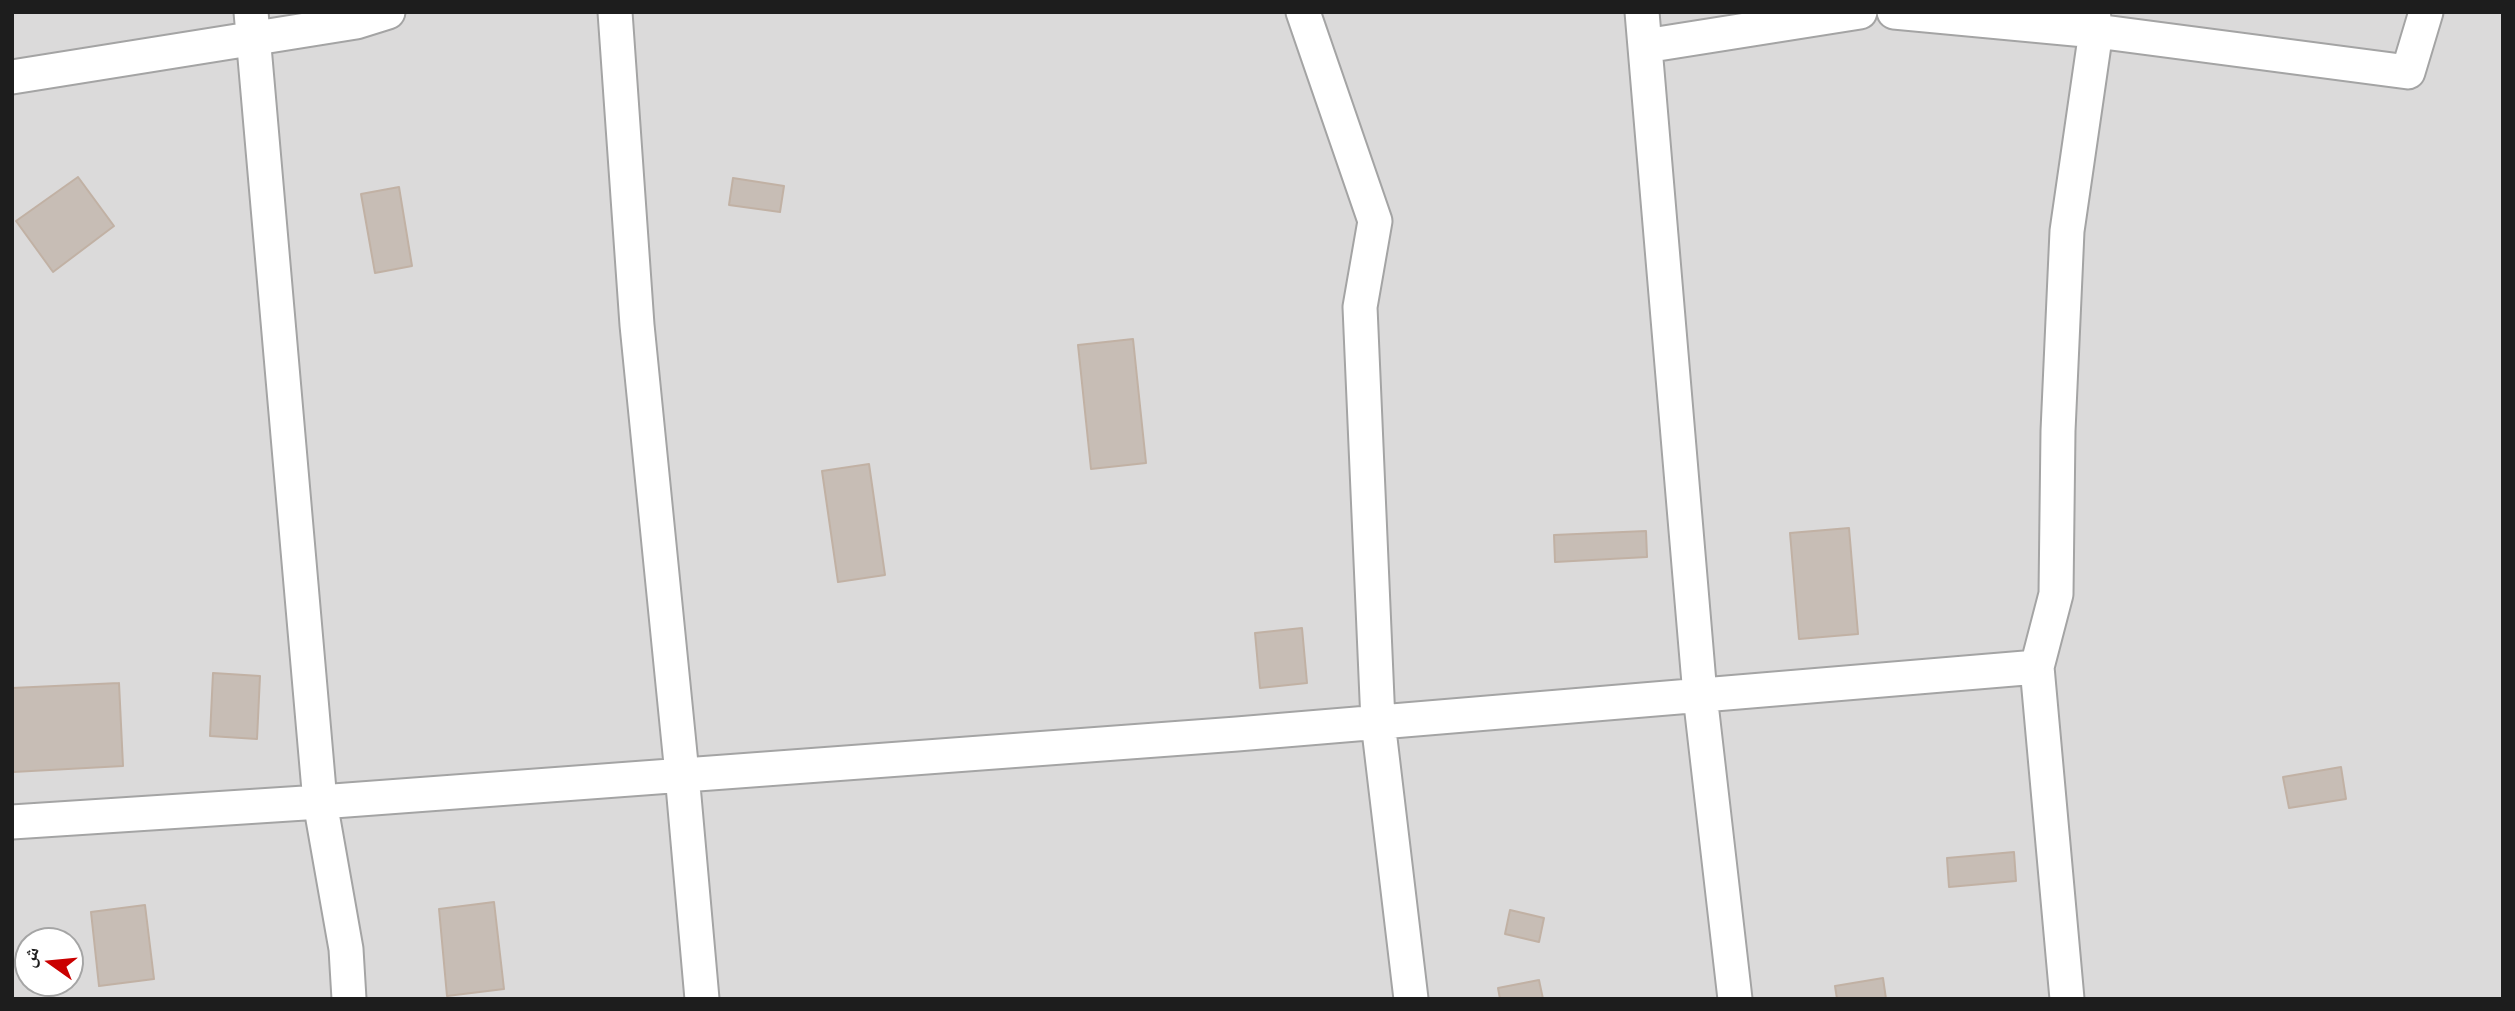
<!DOCTYPE html>
<html>
<head>
<meta charset="utf-8">
<style>
  body { margin:0 }
  #map { position:relative; width:2515px; height:1011px; overflow:hidden; background:#efebe2; font-family:Jost,"Noto Naskh Arabic",sans-serif }
  canvas { display:block }
  .frame { position:absolute; inset:0; border:14px solid #1d1d1d; pointer-events:none }
  .north { position:absolute; left:14px; top:927px; width:70px; height:70px; box-sizing:border-box; background:#fff; border:2px solid #a5a5a5; border-radius:50%; rotate:285deg; font-size:19px; font-weight:700; line-height:28px; text-align:center; color:#1d1d1d }
  .north::after { content:''; display:block; margin:auto; width:24px; height:32px; background:#ca0000; clip-path:polygon(50% 0,100% 100%,50% 72%,0 100%) }
</style>
</head>
<body>
<div id="map">
<canvas width="2515" height="1011"></canvas>
<div class="frame"></div>
<div class="north">ش</div>
</div>
<script>
const ctx = document.querySelector('canvas').getContext('2d');
ctx.lineJoin = 'round';
function fill(path, color) {
  ctx.fillStyle = color;
  ctx.fill(path, 'evenodd');
}
function toPath(rows) {
  const path = new Path2D();
  for (const r of rows) {
    path.moveTo(r[0], r[1]);
    for (let i = 2; i < r.length; i += 2) path.lineTo(r[i], r[i + 1]);
  }
  return path;
}
function strokePath(path, color, width, dash) {
  ctx.strokeStyle = color;
  ctx.lineWidth = width;
  ctx.lineCap = dash ? 'butt' : 'round';
  ctx.setLineDash(dash || []);
  ctx.stroke(path);
}
fill(toPath([
  [12,12,2503,12,2503,999,12,999],
  [28,941,70,941,70,983,28,983]
]), '#dbdada');
const building = toPath([
  [78,177,114,226,53,272,16,221,78,177],
  [733,178,784,186,780,212,729,205,733,178],
  [399,187,412,266,375,273,361,194,399,187],
  [1133,339,1146,463,1091,469,1078,345,1133,339],
  [869,464,885,575,838,582,822,471,869,464],
  [1849,528,1858,634,1799,639,1790,533,1849,528],
  [1646,531,1647,557,1555,562,1554,535,1646,531],
  [1302,628,1307,683,1260,688,1255,633,1302,628],
  [213,673,260,676,257,739,210,736,213,673],
  [119,683,123,766,13,772,12,688,119,683],
  [2341,767,2346,799,2289,808,2283,777,2341,767],
  [2014,852,2016,881,1949,887,1947,858,2014,852],
  [494,902,504,989,447,996,439,909,494,902],
  [145,905,154,979,99,986,91,912,145,905],
  [1510,910,1544,918,1539,942,1505,934,1510,910],
  [1883,978,1886,999,1837,999,1835,986,1883,978],
  [1539,980,1543,999,1500,999,1498,988,1539,980]
]);
fill(building, '#c7bdb5');
strokePath(building, '#c1b1a4', 2);
const minor = toPath([
  [251,12,320,802,346,949,349,999],
  [615,12,637,325,682,774,702,999],
  [1303,12,1375,221,1360,307,1378,722,1411,999],
  [1642,12,1700,695,1735,999],
  [1894,12,2096,31,2408,72,2426,12],
  [1645,46,1860,12],
  [12,77,356,22,388,12],
  [2037,667,2067,999],
  [12,822,320,802,1237,734,2037,667,2056,594,2058,431,2067,231,2096,31,2093,12]
]);
strokePath(minor, '#a4a4a4', 37);
strokePath(minor, '#fff', 33);
</script>
</body>
</html>
